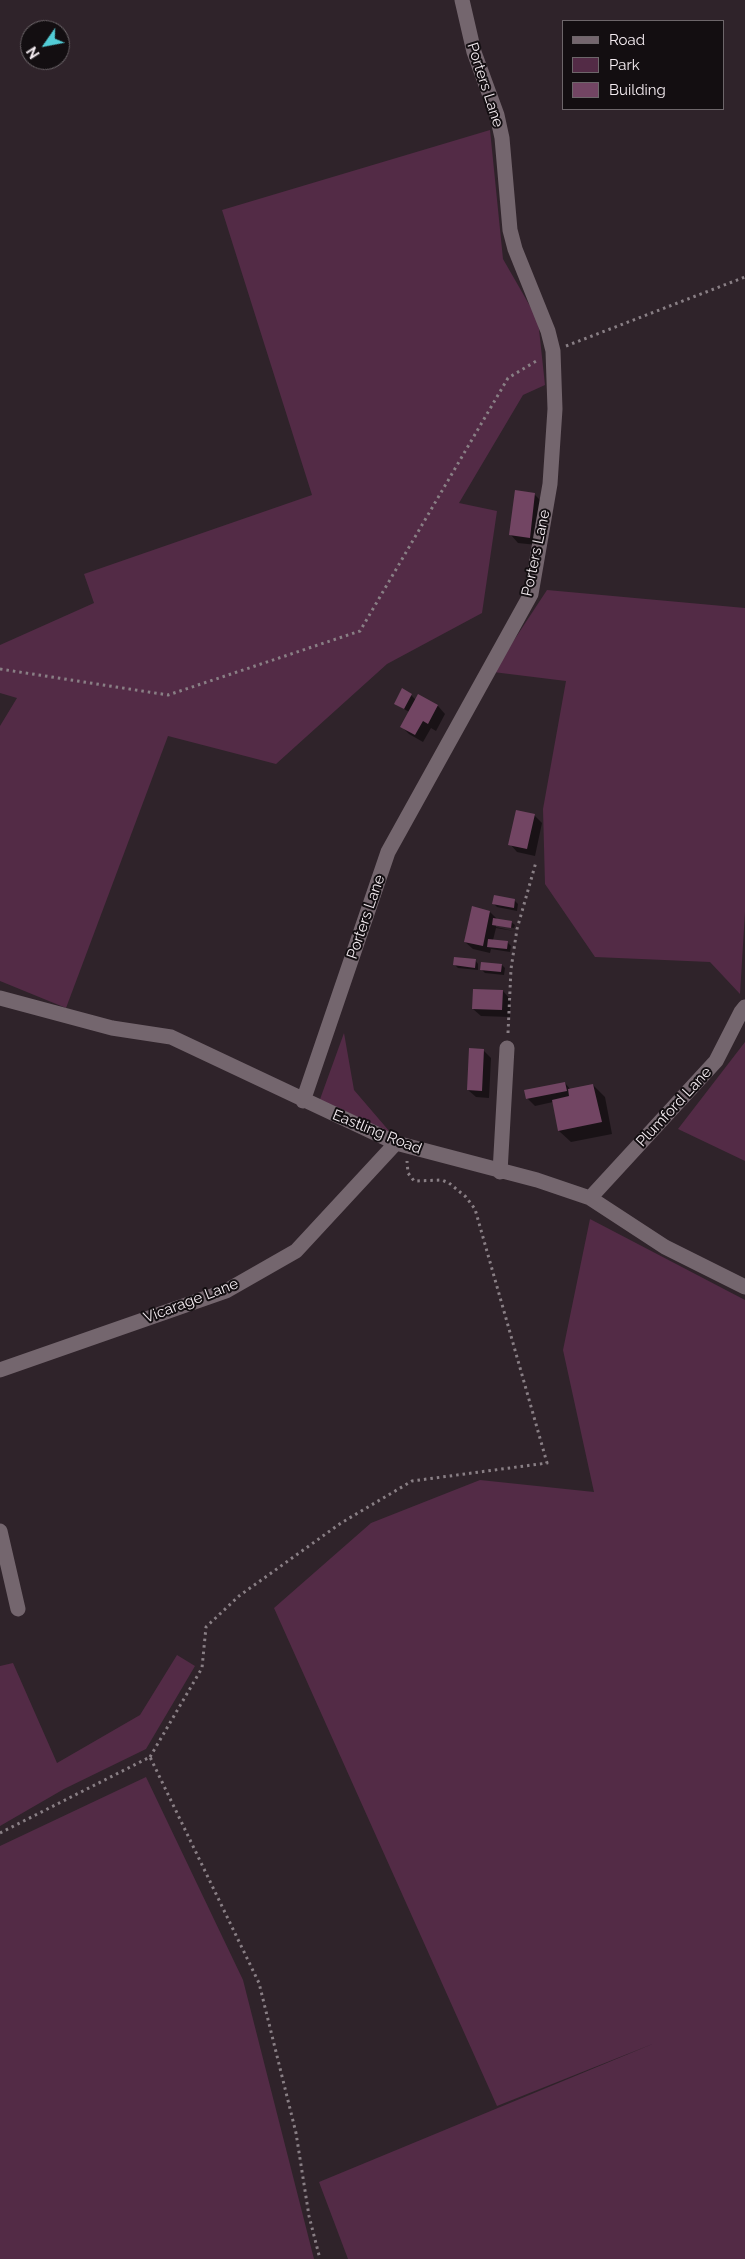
<!DOCTYPE html>
<html>
<head>
<meta charset="utf-8">
<style>
  body { margin:0 }
  #map { position:relative; width:745px; height:2259px; overflow:hidden; background:#2f232a; font-family:Raleway,sans-serif }
  canvas { display:block }
  .legend { position:absolute; left:562px; top:20px; width:162px; height:90px; box-sizing:border-box; background:#130e11; border:1px solid #6d666a; margin:0; padding:6px 9px; list-style:none; font-size:15px; color:#f3ebf0 }
  .legend li { display:flex; align-items:center; gap:10px; height:25px }
  .legend b { width:25px; border:1px solid #6d666a }
  .north { position:absolute; left:20px; top:20px; width:50px; height:50px; box-sizing:border-box; background:#130e11; border:1px solid #6d666a; border-radius:50%; rotate:237deg; font-size:14px; font-weight:700; line-height:20px; text-align:center; color:#f3ebf0 }
  .north::after { content:''; display:block; margin:auto; width:18px; height:22px; background:#52ccd6; clip-path:polygon(50% 0,100% 100%,50% 72%,0 100%) }
</style>
</head>
<body>
<div id="map">
<canvas width="745" height="2259"></canvas>
<ul class="legend">
<li><b style="height:6px;background:#74666e"></b>Road</li>
<li><b style="height:14px;background:#532b46"></b>Park</li>
<li><b style="height:14px;background:#724563"></b>Building</li>
</ul>
<div class="north">N</div>
</div>
<script>
const ctx = document.querySelector('canvas').getContext('2d');
ctx.lineJoin = 'round';
function fill(path, color) {
  ctx.fillStyle = color;
  ctx.fill(path, 'evenodd');
}
function toPath(rows) {
  const path = new Path2D();
  for (const r of rows) {
    path.moveTo(r[0], r[1]);
    for (let i = 2; i < r.length; i += 2) path.lineTo(r[i], r[i + 1]);
  }
  return path;
}
function strokePath(path, color, width, dash) {
  ctx.strokeStyle = color;
  ctx.lineWidth = width;
  ctx.lineCap = dash ? 'butt' : 'round';
  ctx.setLineDash(dash || []);
  ctx.stroke(path);
}
function drawText(font, color, halo, rows, align = 'center') {
  ctx.font = font + ' Raleway,sans-serif';
  ctx.lineWidth = 4;
  ctx.setLineDash([]);
  ctx.textBaseline = 'middle';
  ctx.strokeStyle = halo;
  ctx.fillStyle = color;
  for (const [text, x, y, turn = 0] of rows) {
    ctx.save();
    ctx.translate(x, y);
    ctx.rotate((+turn || 0) * Math.PI / 180);
    ctx.textAlign = isNaN(turn) ? turn : align;
    if (halo) ctx.strokeText(text, 0, 0);
    ctx.fillText(text, 0, 0);
    ctx.restore();
  }
}
fill(toPath([
  [490,130,503,259,538,320,545,385,523,395,459,503,497,511,482,613,387,664,276,764,168,736,66,1008,0,981,0,726,17,698,0,693,0,645,94,603,84,574,312,495,222,210],
  [547,590,745,608,745,912,740,994,710,962,595,957,545,884,543,809,566,681,493,672],
  [344,1033,354,1090,390,1132,319,1102],
  [745,1042,745,1161,678,1129],
  [590,1219,745,1300,745,2259,348,2259,319,2182,655,2043,497,2106,274,1608,371,1523,480,1480,594,1492,563,1350],
  [177,1655,195,1666,146,1749,64,1789,0,1826,0,1666,13,1663,57,1763,140,1715],
  [146,1777,243,1980,314,2259,0,2259,0,1846]
]), '#532b46');
fill(toPath([
  [534,494,542,502,537,545,518,543,511,535],
  [411,695,416,700,438,706,445,714,436,731,431,728,423,742,409,734,401,726,409,712,396,704],
  [534,815,542,823,535,856,517,852,510,844],
  [515,901,518,904,517,911,497,907,493,903],
  [490,912,498,920,511,922,515,925,514,928,496,925,496,927,514,931,496,928,493,940,507,942,511,946,510,952,491,949,490,953,473,949,465,942],
  [475,960,478,964,478,970,458,968,455,965],
  [502,965,505,968,504,975,485,973,482,970],
  [503,991,510,999,510,1017,481,1016,473,1009],
  [483,1050,491,1058,489,1098,476,1097,468,1090],
  [565,1083,571,1090,593,1085,605,1097,612,1134,571,1142,559,1131,553,1102,535,1106,527,1098]
]), '#0007');
fill(toPath([
  [515,490,535,493,530,538,509,535],
  [402,688,412,694,404,709,394,704],
  [418,694,438,705,428,724,423,721,415,735,400,727],
  [516,810,535,814,527,849,508,845],
  [494,895,515,899,514,908,492,904],
  [472,906,490,911,483,946,464,942],
  [493,918,512,921,511,928,492,925],
  [488,939,508,941,507,949,487,947],
  [454,957,476,959,475,968,453,965],
  [481,962,502,964,501,972,480,970],
  [473,989,503,990,502,1010,472,1009],
  [469,1048,484,1049,482,1091,467,1090],
  [565,1082,567,1091,526,1099,524,1090],
  [593,1084,602,1122,558,1131,552,1100,569,1096,568,1089]
]), '#724563');
strokePath(toPath([
  [566,346,745,277],
  [0,669,168,695,360,631,508,378,538,360],
  [508,1033,511,969,517,929,536,862],
  [150,1757,202,1668,206,1627,239,1596,341,1523,412,1481,547,1463,475,1209,466,1197,449,1183,442,1180,414,1181,408,1173,407,1161],
  [0,1833,150,1757,259,1983,296,2133,309,2216,320,2259]
]), '#897f85', 3, [2.5, 4]);
strokePath(toPath([
  [0,998,112,1028,171,1037,396,1143,537,1180,590,1198,665,1247,745,1287],
  [303,1101,388,852,531,594,550,484,555,409,553,351,548,331,515,249,510,230,502,138,497,115,474,52,462,0],
  [500,1172,507,1048],
  [590,1198,716,1061,741,1012,745,1007],
  [0,1370,226,1291,296,1251,396,1143],
  [0,1531,18,1609]
]), '#74666e', 15);
drawText('15px', '#f3ebf0', '#130e11', [
  ["Porters Lane",485,85,72],
  ["Porters Lane",536,553,-78],
  ["Porters Lane",366,917,-71],
  ["Plumford Lane",674,1107,-47],
  ["Eastling Road",377,1132,22],
  ["Vicarage Lane",191,1301,-21]
]);
</script>
</body>
</html>
